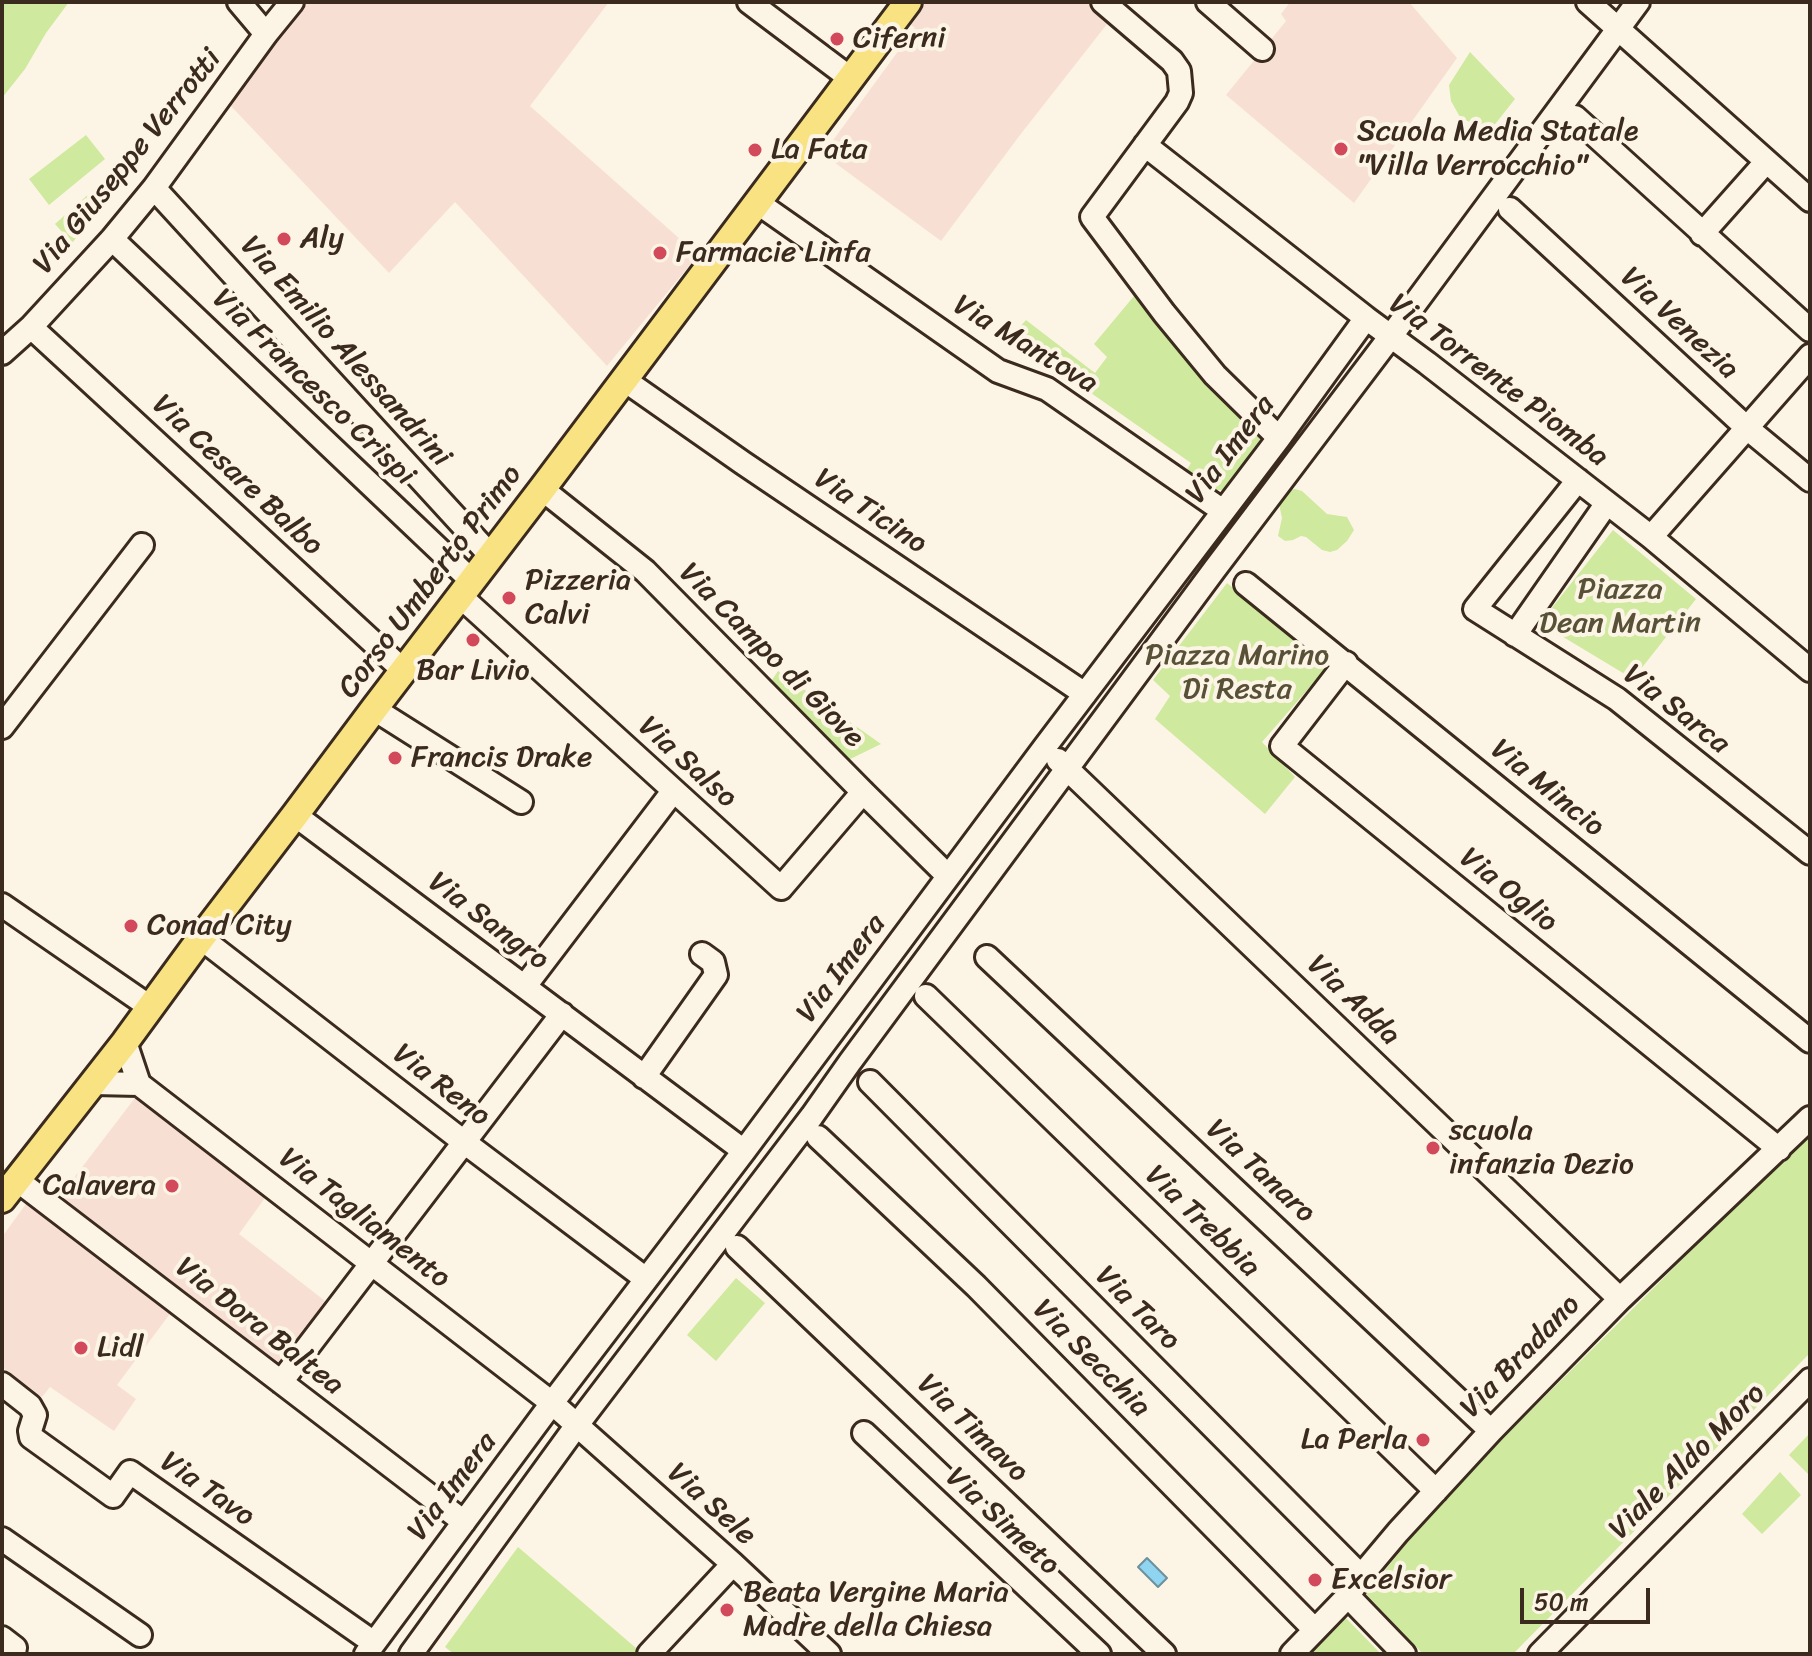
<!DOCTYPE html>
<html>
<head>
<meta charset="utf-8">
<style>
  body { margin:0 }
  #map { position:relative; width:1812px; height:1656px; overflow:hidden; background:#fcf5e5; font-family:Sriracha,sans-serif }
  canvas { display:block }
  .frame { position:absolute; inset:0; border:4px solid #3b2a1e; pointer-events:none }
  .scale { position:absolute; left:1520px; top:1588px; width:130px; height:36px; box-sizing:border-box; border:4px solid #3b2a1e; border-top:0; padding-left:10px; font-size:24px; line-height:28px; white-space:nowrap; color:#3b2a1e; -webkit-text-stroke:6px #fcf5e5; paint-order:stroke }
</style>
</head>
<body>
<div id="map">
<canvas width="1812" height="1656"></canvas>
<div class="frame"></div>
<div class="scale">50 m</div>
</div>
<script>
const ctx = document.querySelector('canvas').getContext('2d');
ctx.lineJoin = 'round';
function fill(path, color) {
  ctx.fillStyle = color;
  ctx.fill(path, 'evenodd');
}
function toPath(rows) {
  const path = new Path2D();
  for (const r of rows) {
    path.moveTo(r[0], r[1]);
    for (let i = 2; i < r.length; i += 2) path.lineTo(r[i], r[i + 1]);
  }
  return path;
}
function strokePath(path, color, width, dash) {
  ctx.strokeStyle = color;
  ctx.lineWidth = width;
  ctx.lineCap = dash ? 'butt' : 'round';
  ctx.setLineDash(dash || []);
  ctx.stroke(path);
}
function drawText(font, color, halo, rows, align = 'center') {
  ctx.font = font + ' Sriracha,sans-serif';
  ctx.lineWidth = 8;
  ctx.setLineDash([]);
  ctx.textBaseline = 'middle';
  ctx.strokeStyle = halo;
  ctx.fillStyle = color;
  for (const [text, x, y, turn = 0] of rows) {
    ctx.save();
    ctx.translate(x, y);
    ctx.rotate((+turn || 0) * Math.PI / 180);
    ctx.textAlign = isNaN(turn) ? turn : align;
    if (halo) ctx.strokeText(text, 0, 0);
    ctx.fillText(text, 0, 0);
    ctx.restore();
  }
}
fill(toPath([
  [306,2,609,2,530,106,698,255,607,366,455,202,389,273,229,104],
  [883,2,1090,2,1111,19,1020,135,941,241,823,154,915,28],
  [1290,2,1409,2,1457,58,1354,203,1226,95,1286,21,1281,14],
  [141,1090,270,1191,239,1234,329,1304,279,1370,57,1200],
  [28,1201,175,1307,117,1385,136,1399,114,1431,50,1387,42,1397,2,1367,2,1237]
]), '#f7e0d3');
fill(toPath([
  [3,2,69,2,46,33,25,69,2,98],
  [1470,52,1515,99,1492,128,1475,125,1460,117,1451,101,1449,85],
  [86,135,105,159,49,205,29,179],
  [118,168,128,177,72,243,55,224],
  [1134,296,1198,371,1266,438,1233,484,1223,490,1213,490,1204,487,1184,474,1191,463,1011,337,1026,320,1095,373,1107,357,1094,344],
  [1295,489,1302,491,1327,514,1347,517,1354,530,1347,541,1337,550,1330,552,1322,550,1306,537,1301,536,1293,540,1285,541,1278,536,1282,518,1279,504,1280,497,1288,491],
  [1613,530,1696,599,1633,679,1540,623],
  [1227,583,1329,665,1262,742,1295,777,1265,814,1155,719,1170,696,1153,680],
  [778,671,881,744,842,763,768,686],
  [1810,1132,1810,1353,1513,1654,1423,1654,1366,1594,1440,1501],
  [736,1278,765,1303,716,1361,687,1335],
  [1810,1433,1810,1476,1789,1455],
  [1780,1472,1801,1495,1762,1534,1742,1514],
  [518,1547,643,1654,454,1654,445,1647],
  [1343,1615,1381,1654,1304,1654]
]), '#cfe99f');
const water = toPath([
  [1147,1558,1167,1578,1158,1587,1138,1567,1147,1558]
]);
fill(water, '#8fd4f1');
strokePath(water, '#6d909d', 2);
const minor = toPath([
  [239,2,266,34],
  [749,2,850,78],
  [1103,2,1172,61,1179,71,1181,93,1177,102,1092,217,1164,313,1215,375,1279,438],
  [1208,2,1262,49],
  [1588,2,1810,200],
  [1575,117,1810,330],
  [1145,145,1366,318,1427,363,1651,537,1810,670],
  [154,188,491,556],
  [758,203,998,371,1047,389,1223,511],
  [1510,209,1747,428,1810,480],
  [1702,234,1766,162],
  [112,239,472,581],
  [31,327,403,670],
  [2,353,31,327,112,239,154,188,266,34,292,2],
  [623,379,743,463,1085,694],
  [1578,480,1475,609,1617,699,1810,853],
  [542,489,645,571,863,792,948,876],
  [1651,537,1810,356],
  [1246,584,1810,1041],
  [460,596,781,888,863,792],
  [1515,635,1607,503],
  [1346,663,1282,746,1779,1149],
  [374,709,521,802],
  [2,727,142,545],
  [1058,760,1620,1299],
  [295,815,744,1151],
  [2,905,150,1007],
  [201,938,464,1142,646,1279],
  [987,957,1491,1431],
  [525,986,671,794],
  [926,996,1436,1491],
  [125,1042,139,1084,552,1403,733,1564,829,1654],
  [644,1077,716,975,713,962,702,954],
  [870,1082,1361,1576],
  [94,1083,139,1084],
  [818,1137,976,1286,1315,1630],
  [17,1180,464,1522],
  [737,1247,1164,1654],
  [281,1382,562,1014],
  [2,1384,30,1406,35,1415,30,1431,31,1437,113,1496,130,1472,374,1643],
  [864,1433,1099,1654],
  [2,1539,140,1635],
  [1348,1596,1404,1654],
  [2,1638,15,1648],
  [366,1654,552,1403,744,1151,1044,748,1279,438,1366,318],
  [411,1654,577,1425,812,1116,850,1062,1214,570,1391,336,1638,2],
  [649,1654,733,1564],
  [1292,1654,1348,1596,1361,1576,1398,1532,1491,1431,1620,1299,1810,1118],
  [1540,1654,1810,1380]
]);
const major = toPath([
  [2,1199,125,1042,201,938,295,815,374,709,542,489,908,2]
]);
strokePath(minor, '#3b2a1e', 28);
strokePath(major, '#3b2a1e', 32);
strokePath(minor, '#fcf5e5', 22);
strokePath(major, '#f8e281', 26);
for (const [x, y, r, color] of [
  [837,39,8,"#d1495b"],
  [1341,149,8,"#d1495b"],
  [755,150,8,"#d1495b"],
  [284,239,8,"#d1495b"],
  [660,253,8,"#d1495b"],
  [509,598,8,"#d1495b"],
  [473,640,8,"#d1495b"],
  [395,758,8,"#d1495b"],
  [131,926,8,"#d1495b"],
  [1433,1148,8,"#d1495b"],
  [172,1186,8,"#d1495b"],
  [81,1348,8,"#d1495b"],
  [1423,1440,8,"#d1495b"],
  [1315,1580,8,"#d1495b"],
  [727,1610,8,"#d1495b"]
]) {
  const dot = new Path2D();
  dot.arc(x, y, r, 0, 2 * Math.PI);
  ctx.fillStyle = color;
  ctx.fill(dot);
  strokePath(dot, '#fcf5e5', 3);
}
drawText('30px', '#3b2a1e', '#fcf5e5', [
  ["Ciferni",853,39],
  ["Scuola Media Statale",1357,132],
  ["\"Villa Verrocchio\"",1357,166],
  ["La Fata",771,150],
  ["Aly",300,239],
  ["Farmacie Linfa",676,253],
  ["Pizzeria",525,581],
  ["Calvi",525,615],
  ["Bar Livio",473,671,"center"],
  ["Francis Drake",411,758],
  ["Conad City",147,926],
  ["scuola",1449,1131],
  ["infanzia Dezio",1449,1165],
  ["Calavera",156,1186,"right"],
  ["Lidl",97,1348],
  ["La Perla",1407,1440,"right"],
  ["Excelsior",1331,1580],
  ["Beata Vergine Maria",743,1593],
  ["Madre della Chiesa",743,1627]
], 'left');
drawText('30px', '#3b2a1e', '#fcf5e5', [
  ["Via Giuseppe Verrotti",128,162,-51],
  ["Via Venezia",1679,324,43],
  ["Via Mantova",1025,345,31],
  ["Via Emilio Alessandrini",345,352,48],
  ["Via Torrente Piomba",1498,381,37],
  ["Via Francesco Crispi",313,388,44],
  ["Via Imera",1231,450,-53],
  ["Via Cesare Balbo",237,476,43],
  ["Via Ticino",870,512,34],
  ["Corso Umberto Primo",431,582,-53],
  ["Via Campo di Giove",771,656,45],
  ["Via Sarca",1676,710,38],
  ["Via Salso",687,763,42],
  ["Via Mincio",1547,789,39],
  ["Via Oglio",1508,891,39],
  ["Via Sangro",488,922,37],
  ["Via Imera",842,969,-53],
  ["Via Adda",1353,1001,44],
  ["Via Reno",441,1086,38],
  ["Via Tanaro",1260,1172,43],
  ["Via Tagliamento",364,1219,38],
  ["Via Trebbia",1202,1222,44],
  ["Via Taro",1137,1309,45],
  ["Via Dora Baltea",259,1327,38],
  ["Via Bradano",1521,1357,-46],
  ["Via Secchia",1091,1359,45],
  ["Via Timavo",972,1429,44],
  ["Viale Aldo Moro",1688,1462,-45],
  ["Via Imera",453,1487,-53],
  ["Via Tavo",207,1490,35],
  ["Via Sele",711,1505,42],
  ["Via Simeto",1002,1522,43]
]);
drawText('30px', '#595038', '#fcf5e5', [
  ["Piazza",1620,590],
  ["Dean Martin",1620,624],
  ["Piazza Marino",1237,656],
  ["Di Resta",1237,690]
]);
</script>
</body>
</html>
